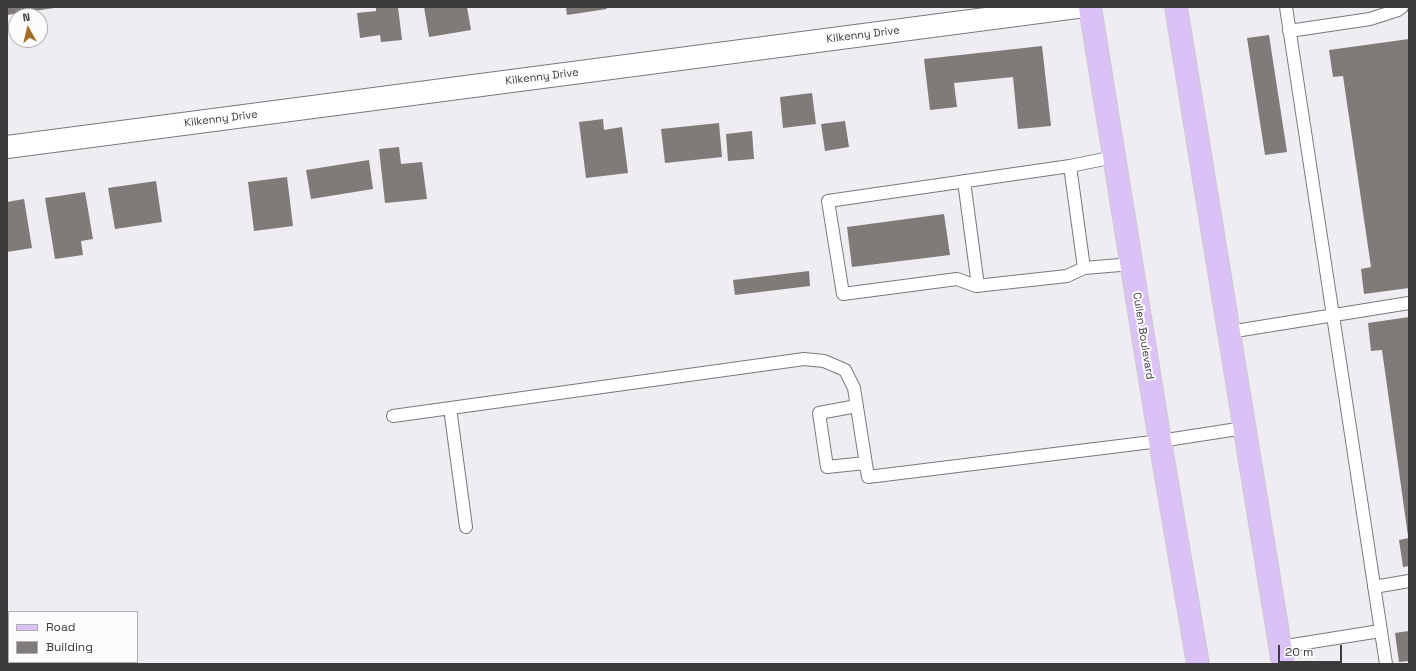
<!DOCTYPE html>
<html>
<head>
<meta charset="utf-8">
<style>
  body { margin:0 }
  #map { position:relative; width:1416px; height:671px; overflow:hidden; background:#efedf2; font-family:"Space Grotesk",sans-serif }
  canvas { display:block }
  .frame { position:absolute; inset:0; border:8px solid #3c3c3d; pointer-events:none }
  .legend { position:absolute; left:8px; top:611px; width:130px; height:52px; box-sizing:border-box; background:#fcfbfe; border:1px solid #afafb1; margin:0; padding:5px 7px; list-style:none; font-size:12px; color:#3c3c3d }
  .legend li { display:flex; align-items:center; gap:8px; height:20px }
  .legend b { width:20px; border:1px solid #afafb1 }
  .north { position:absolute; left:8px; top:8px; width:40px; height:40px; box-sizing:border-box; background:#fcfbfe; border:1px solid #afafb1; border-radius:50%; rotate:352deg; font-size:11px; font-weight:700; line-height:16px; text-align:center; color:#3c3c3d }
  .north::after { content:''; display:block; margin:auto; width:14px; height:18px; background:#9f6d23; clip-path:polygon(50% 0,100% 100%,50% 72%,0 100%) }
  .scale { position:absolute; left:1278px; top:645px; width:64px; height:18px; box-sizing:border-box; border:2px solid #3c3c3d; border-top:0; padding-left:5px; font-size:12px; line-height:14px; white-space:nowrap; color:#3c3c3d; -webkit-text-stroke:3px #fcfbfe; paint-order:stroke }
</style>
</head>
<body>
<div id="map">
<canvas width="1416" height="671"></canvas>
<div class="frame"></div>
<ul class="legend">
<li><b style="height:5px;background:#dac2f6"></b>Road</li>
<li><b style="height:11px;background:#7e7b78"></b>Building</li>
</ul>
<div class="north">N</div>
<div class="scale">20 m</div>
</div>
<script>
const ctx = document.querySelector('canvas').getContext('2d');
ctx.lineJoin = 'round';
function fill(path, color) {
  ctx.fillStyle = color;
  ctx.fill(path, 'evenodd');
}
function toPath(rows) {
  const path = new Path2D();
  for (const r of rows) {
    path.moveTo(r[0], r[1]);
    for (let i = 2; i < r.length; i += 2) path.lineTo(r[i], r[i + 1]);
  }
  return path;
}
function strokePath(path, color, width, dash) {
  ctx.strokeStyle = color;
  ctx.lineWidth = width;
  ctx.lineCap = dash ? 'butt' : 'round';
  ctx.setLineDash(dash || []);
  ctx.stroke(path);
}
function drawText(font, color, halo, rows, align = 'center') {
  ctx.font = font + ' "Space Grotesk",sans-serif';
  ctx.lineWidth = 4;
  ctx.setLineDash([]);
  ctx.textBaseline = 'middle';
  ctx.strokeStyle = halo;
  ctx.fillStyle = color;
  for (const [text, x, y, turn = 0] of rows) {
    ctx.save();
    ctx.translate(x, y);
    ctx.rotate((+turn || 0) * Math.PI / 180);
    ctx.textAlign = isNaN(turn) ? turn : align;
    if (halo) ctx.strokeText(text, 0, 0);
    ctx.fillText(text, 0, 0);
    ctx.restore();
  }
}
fill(toPath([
  [7,7,54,7,54,8,7,15],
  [376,7,398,7,402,40,381,42,380,35,360,38,357,13,376,11],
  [424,7,467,7,471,30,429,37],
  [566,7,606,7,607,9,567,15],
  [1269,35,1287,152,1265,155,1247,38],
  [1409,39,1409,288,1364,294,1361,269,1371,267,1343,76,1333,77,1329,50],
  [1042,46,1051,126,1018,129,1013,77,954,83,957,107,930,110,924,59],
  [812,93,816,124,783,128,780,97],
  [603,119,604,130,622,127,628,173,586,178,579,122],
  [845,121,849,147,825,151,821,124],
  [719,123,722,157,665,163,661,129],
  [752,131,754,159,728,161,726,134],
  [399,147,401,164,422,162,427,199,385,203,379,149],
  [369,160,373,189,311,199,306,170],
  [287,177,293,226,254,231,248,182],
  [156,181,162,222,115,229,108,188],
  [85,192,93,239,81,241,83,255,55,259,45,198],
  [24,199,32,248,7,252,7,202],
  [944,214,950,255,852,267,847,227],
  [809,271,810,286,735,295,733,280],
  [1409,317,1409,536,1408,536,1382,350,1371,351,1368,323],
  [1409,538,1409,566,1403,567,1399,540],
  [1409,631,1409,661,1399,662,1395,633]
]), '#7e7b78');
const service = toPath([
  [1286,7,1386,664],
  [1289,31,1370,19,1398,10,1402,7],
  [1114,157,1070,166,1084,268,1132,264],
  [1070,166,828,201,843,294,957,279,976,286,1067,276,1084,268],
  [964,181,978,286],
  [1229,332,1409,303],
  [857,406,819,413,827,467,865,463],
  [450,408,466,527],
  [393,416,804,359,824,361,845,370,854,388,868,477,1160,441,1244,428],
  [1374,587,1409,581],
  [1280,647,1380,631]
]);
const minor = toPath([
  [7,147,1077,7]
]);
const primary = toPath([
  [1090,7,1160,441,1198,664],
  [1176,7,1283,664]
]);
strokePath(service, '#7a787c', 14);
strokePath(minor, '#7a787c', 24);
strokePath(primary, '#cccccd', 24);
strokePath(service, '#fff', 12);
strokePath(minor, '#fff', 22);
strokePath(primary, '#dac2f6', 22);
drawText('11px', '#3c3c3d', '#fcfbfe', [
  ["Kilkenny Drive",863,35,-7],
  ["Kilkenny Drive",542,77,-7],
  ["Kilkenny Drive",221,119,-7],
  ["Cullen Boulevard",1143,336,81]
]);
</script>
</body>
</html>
